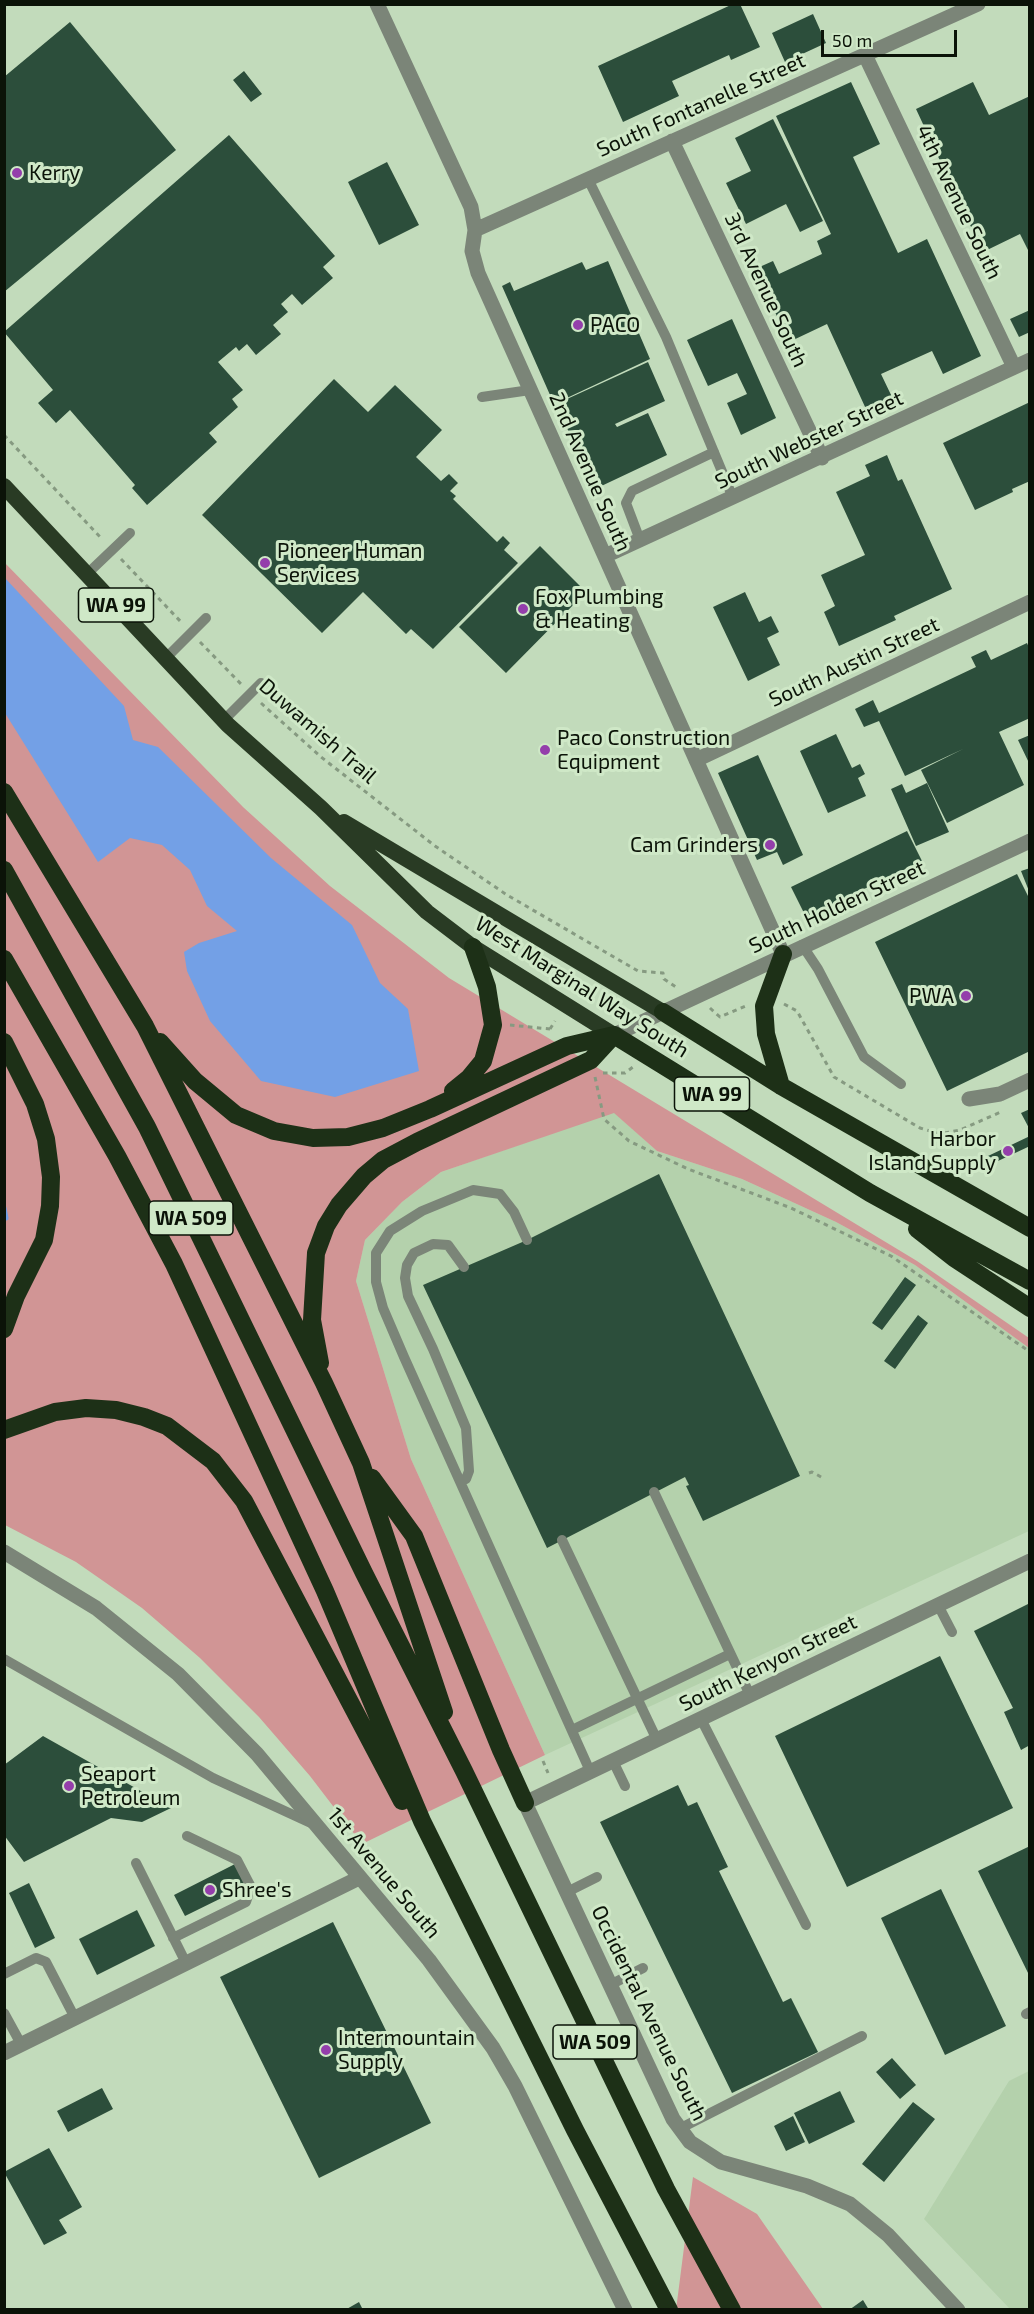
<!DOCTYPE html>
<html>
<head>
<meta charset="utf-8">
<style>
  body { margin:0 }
  #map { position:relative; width:1034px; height:2314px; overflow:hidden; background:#c2dbbb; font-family:"Exo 2",sans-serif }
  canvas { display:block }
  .frame { position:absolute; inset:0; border:6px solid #0b1308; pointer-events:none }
  .scale { position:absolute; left:821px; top:30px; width:136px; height:27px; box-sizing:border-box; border:3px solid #0b1308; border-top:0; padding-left:8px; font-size:18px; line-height:21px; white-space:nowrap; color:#0b1308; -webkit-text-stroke:4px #cfe8c7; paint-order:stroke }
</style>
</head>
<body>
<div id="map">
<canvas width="1034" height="2314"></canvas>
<div class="frame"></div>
<div class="scale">50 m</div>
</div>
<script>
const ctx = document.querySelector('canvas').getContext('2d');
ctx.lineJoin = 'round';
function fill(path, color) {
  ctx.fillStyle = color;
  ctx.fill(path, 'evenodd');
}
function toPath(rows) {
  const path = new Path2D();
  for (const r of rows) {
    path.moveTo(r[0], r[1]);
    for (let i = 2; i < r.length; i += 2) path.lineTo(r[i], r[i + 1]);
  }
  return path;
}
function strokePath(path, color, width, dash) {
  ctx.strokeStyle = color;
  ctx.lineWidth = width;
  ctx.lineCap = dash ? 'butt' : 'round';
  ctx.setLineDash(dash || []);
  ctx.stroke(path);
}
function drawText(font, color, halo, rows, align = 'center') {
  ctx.font = font + ' "Exo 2",sans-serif';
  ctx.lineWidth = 6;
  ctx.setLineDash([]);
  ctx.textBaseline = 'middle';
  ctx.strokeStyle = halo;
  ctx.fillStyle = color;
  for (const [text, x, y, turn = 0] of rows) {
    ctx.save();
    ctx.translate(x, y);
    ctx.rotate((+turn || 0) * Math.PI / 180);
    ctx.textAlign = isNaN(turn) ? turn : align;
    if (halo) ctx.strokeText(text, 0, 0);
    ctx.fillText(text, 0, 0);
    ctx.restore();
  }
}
fill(toPath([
  [614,1112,657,1151,742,1179,836,1222,915,1265,1029,1348,1029,1531,545,1755,411,1459,356,1281,365,1240,402,1202,441,1172],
  [1029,2071,1029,2309,1010,2309,924,2219,1009,2081]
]), '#b4d1ac');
fill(toPath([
  [4,562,243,807,330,886,449,978,917,1261,1029,1338,1029,1348,915,1265,836,1222,742,1179,657,1151,614,1113,441,1172,402,1202,365,1240,356,1281,411,1459,545,1755,362,1844,310,1776,259,1717,200,1658,142,1608,76,1562,5,1525],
  [693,2177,757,2214,823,2309,676,2310]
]), '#d19595');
fill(toPath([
  [5,578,124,706,133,740,158,747,271,858,352,925,380,983,408,1009,419,1071,335,1097,261,1081,210,1021,187,971,184,952,199,943,237,931,207,906,190,870,162,845,130,838,98,862,5,713]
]), '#73a0e6');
strokePath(toPath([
  [4,1208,6,1218]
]), '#73a0e6', 5);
fill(toPath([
  [733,4,740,4,760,47,731,60,729,55,672,81,679,96,623,122,598,66],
  [813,14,826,43,785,62,772,33],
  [70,22,176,150,4,292,4,77],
  [244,71,262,94,251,102,233,80],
  [851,82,880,144,853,157,898,253,927,239,981,356,943,374,932,351,881,374,892,397,866,409,827,324,789,342,755,269,773,261,779,274,822,254,817,241,831,234,776,116],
  [973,82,989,115,1030,96,1030,254,1020,234,983,252,962,208,960,209,952,194,955,193,916,109],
  [773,119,823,221,800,232,786,204,746,224,726,183,751,171,735,138],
  [229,135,335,256,323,267,333,278,302,305,292,294,281,304,288,312,273,325,281,334,256,355,247,344,239,351,236,347,218,362,243,390,232,399,238,407,209,433,217,442,147,505,132,488,135,485,70,410,56,423,38,403,53,390,4,332],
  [387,162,419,225,379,245,348,182],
  [608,261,650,359,554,404,502,286,510,282,514,291,582,262,586,270],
  [1030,310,1030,332,1019,337,1010,319],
  [732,319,776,418,741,435,727,403,747,394,737,373,708,386,687,340],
  [648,362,665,401,615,424,617,427,648,413,667,455,595,489,556,404],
  [334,379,368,412,395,385,442,430,416,457,441,481,449,474,458,483,450,491,456,496,453,499,497,542,503,536,510,543,504,550,518,563,433,649,411,629,406,634,363,592,322,633,202,515],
  [1030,402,1030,481,1012,489,1013,492,975,510,943,443],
  [887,455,898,481,902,479,952,589,894,616,896,620,839,646,824,612,835,606,821,575,865,555,836,492,870,476,865,465],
  [540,546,586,592,506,673,459,627],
  [745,592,759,622,771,616,779,632,767,638,780,665,748,681,713,607],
  [1027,643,1030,650,1030,718,999,732,1024,785,947,823,921,770,963,749,905,776,879,721,864,727,855,709,873,700,879,713,976,667,971,657,986,650,991,660],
  [836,734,852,768,860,764,865,774,858,778,866,796,828,813,800,751],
  [1030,735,1030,765,1018,740],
  [758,755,803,855,783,865,777,852,757,860,718,773],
  [927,783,949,832,916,846,891,789,902,784,906,793],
  [907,831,922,861,806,917,791,887],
  [1030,868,1030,891,1029,891,1021,871],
  [1017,874,1030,900,1030,1051,947,1091,875,942],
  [1030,1109,1030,1130,1021,1113],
  [1030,1136,1030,1146,998,1161,988,1156],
  [659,1174,800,1476,703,1521,686,1486,689,1485,685,1477,547,1548,423,1285,527,1240],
  [905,1277,916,1285,882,1330,872,1323],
  [918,1315,928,1323,895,1369,884,1361],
  [1030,1603,1030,1745,1021,1750,1004,1712,1013,1708,974,1631],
  [940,1656,1013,1808,847,1887,775,1736],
  [43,1736,171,1808,142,1822,111,1818,24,1862,4,1835,4,1765],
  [678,1785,688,1806,697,1802,728,1867,719,1871,783,2002,791,1998,818,2052,732,2093,600,1822],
  [1030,1846,1030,1977,978,1871],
  [235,1864,246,1886,185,1916,174,1895],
  [29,1883,55,1938,35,1948,9,1893],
  [941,1889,1006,2026,945,2055,881,1918],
  [137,1910,155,1946,97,1975,79,1939],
  [333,1922,431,2123,319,2178,220,1977],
  [892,2058,916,2085,900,2099,876,2072],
  [102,2088,113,2109,68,2132,57,2111],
  [840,2091,855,2122,809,2144,794,2113],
  [913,2102,935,2119,884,2182,862,2164],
  [793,2116,805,2142,786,2151,774,2126],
  [49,2148,82,2207,59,2220,67,2233,44,2245,4,2172],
  [863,2300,869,2310,849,2310],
  [359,2302,363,2310,345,2310]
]), '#2c4e3b');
strokePath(toPath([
  [4,435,102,539],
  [121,559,183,624],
  [200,642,241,684],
  [261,703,321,757,435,846,507,895,638,971,663,973,664,979,676,987],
  [784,1004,797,1011,834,1077,920,1128,940,1134,960,1130,1003,1111],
  [710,1008,720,1017,748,1005],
  [510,1025,550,1029],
  [550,1029,555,1021],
  [603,1073,625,1073,633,1067],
  [595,1077,604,1119,629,1141,688,1169,791,1208,891,1256,1030,1352],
  [809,1473,812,1472,823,1478],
  [543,1761,548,1773]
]), '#869a81', 3, [4.5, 4.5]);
strokePath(toPath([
  [588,179,666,337,733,498],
  [482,397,530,390],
  [640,540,626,503,632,491,714,452],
  [87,574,130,533],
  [166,658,206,618],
  [224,720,261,683],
  [802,945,818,969,864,1057,901,1084],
  [527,1240,514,1212,500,1194,473,1190,422,1211,390,1231,376,1253,376,1282,383,1308,404,1357,590,1771],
  [460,1481,466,1479,469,1471,466,1428,433,1349,408,1296,405,1278,407,1265,414,1253,433,1244,448,1245,464,1267],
  [654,1492,750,1695],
  [562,1540,657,1740],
  [938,1605,952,1632],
  [4,1659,213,1778,313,1824],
  [701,1719,806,1925],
  [572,1730,730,1654],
  [613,1761,625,1786],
  [136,1863,186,1963],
  [567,1892,597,1877],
  [173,1938,246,1902,251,1887,237,1860,187,1836],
  [4,1974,36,1958,46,1962,75,2018],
  [610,1985,643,1968],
  [4,2013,21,2044],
  [1026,2014,1030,2012],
  [679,2129,862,2036]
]), '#7b8578', 10);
strokePath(toPath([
  [377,4,471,207,475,230,472,251,478,273,783,954],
  [865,55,1014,367],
  [672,141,822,458],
  [475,230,978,4],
  [605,556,1030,360],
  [696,760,1030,602],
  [969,1099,1000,1094,1030,1080],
  [4,2053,359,1878]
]), '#7b8578', 15);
strokePath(toPath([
  [614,1035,1030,841],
  [4,1552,96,1608,178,1674,257,1754,429,1960,493,2048,515,2086,625,2310],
  [958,2310,888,2235,850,2204,807,2186,721,2162,690,2142,673,2119,525,1803,1030,1561]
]), '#7b8578', 15);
strokePath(toPath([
  [4,486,228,725,321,808,427,912,473,947,614,1035],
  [344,822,663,1012]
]), '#293b24', 16);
strokePath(toPath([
  [4,792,145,1026,324,1383,361,1463,444,1712],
  [4,870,147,1127,364,1573,464,1771,666,2189,732,2310],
  [4,959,117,1156,174,1264,325,1591,422,1821,575,2130,669,2310],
  [663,1012,781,1086,1030,1228],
  [614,1035,870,1193,1030,1281],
  [4,1042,35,1104,46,1139,51,1177,50,1206,44,1240,16,1296,4,1329],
  [160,1042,195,1081,236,1115,274,1131,313,1138,348,1137,383,1128,430,1109,567,1046,614,1035],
  [781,1086,766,1034,764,1006,783,954],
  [453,1091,469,1078,483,1061,493,1025,487,987,473,947],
  [917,1229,954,1258,1030,1308],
  [320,1363,312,1320,316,1253,326,1226,339,1205,364,1176,383,1160,417,1142,591,1060,614,1035],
  [4,1430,55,1412,86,1408,116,1410,144,1417,167,1426,213,1461,244,1501,402,1801],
  [372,1478,414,1536,501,1750,525,1803]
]), '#1d3017', 18);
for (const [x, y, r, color] of [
  [17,173,6,"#943eab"],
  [578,325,6,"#943eab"],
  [265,563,6,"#943eab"],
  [523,609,6,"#943eab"],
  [545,750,6,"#943eab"],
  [770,845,6,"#943eab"],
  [966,996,6,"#943eab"],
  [1008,1151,6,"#943eab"],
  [69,1786,6,"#943eab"],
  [210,1890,6,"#943eab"],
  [326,2050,6,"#943eab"]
]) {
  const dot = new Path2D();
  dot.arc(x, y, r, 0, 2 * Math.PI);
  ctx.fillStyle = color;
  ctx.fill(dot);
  strokePath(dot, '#cfe8c7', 2);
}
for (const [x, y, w] of [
  [116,605,75],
  [712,1094,75],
  [191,1218,84],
  [595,2042,84]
]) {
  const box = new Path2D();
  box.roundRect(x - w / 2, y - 17, w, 34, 4.5);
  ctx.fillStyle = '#cfe8c7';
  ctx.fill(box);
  strokePath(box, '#0b1308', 1.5);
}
drawText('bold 20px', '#0b1308', null, [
  ["WA 99",116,605],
  ["WA 99",712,1094],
  ["WA 509",191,1218],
  ["WA 509",595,2042]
]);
drawText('21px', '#0b1308', '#cfe8c7', [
  ["South Fontanelle Street",701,105,-24],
  ["4th Avenue South",959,202,64],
  ["3rd Avenue South",766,290,65],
  ["South Webster Street",809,440,-25],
  ["2nd Avenue South",590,472,66],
  ["South Austin Street",854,662,-25],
  ["Duwamish Trail",318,731,41],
  ["South Holden Street",837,907,-25],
  ["West Marginal Way South",582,987,32],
  ["South Kenyon Street",768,1663,-26],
  ["1st Avenue South",384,1873,50],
  ["Occidental Avenue South",649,2013,64]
]);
drawText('21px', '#0b1308', '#cfe8c7', [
  ["Kerry",29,173],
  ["PACO",590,325],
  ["Pioneer Human",277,551],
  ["Services",277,575],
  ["Fox Plumbing",535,597],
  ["& Heating",535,621],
  ["Paco Construction",557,738],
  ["Equipment",557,762],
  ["Cam Grinders",758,845,"right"],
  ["PWA",954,996,"right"],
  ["Harbor",996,1139,"right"],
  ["Island Supply",996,1163,"right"],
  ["Seaport",81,1774],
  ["Petroleum",81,1798],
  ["Shree's",222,1890],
  ["Intermountain",338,2038],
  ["Supply",338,2062]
], 'left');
</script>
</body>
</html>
